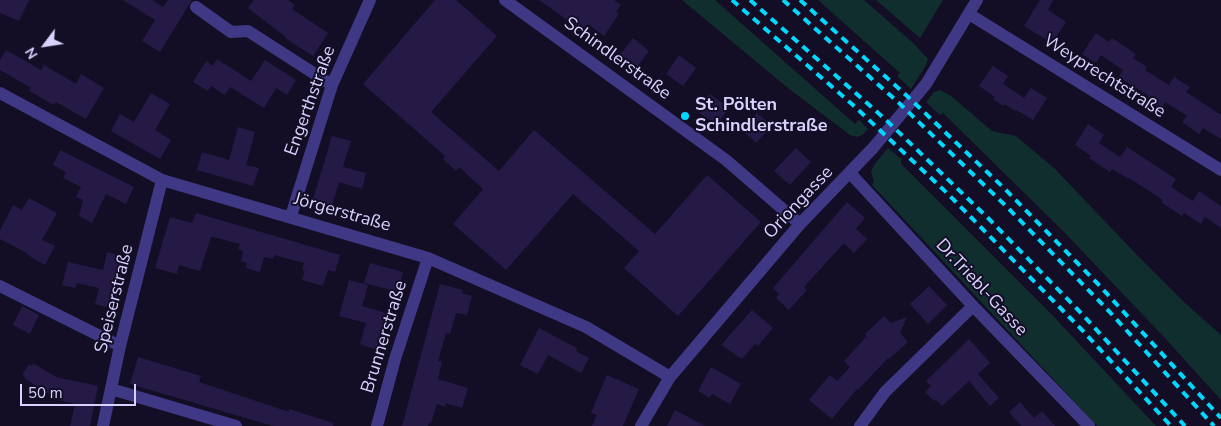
<!DOCTYPE html>
<html>
<head>
<meta charset="utf-8">
<style>
  body { margin:0 }
  #map { position:relative; width:1221px; height:426px; overflow:hidden; background:#130e25; font-family:"Nunito Sans",sans-serif }
  canvas { display:block }
  .north { position:absolute; left:20px; top:20px; width:50px; height:50px; -webkit-text-stroke:4px #130e25; paint-order:stroke; rotate:239deg; font-size:14px; font-weight:700; line-height:20px; text-align:center; color:#d9d2ff }
  .north::after { content:''; display:block; margin:auto; width:18px; height:22px; background:#d9d2ff; clip-path:polygon(50% 0,100% 100%,50% 72%,0 100%) }
  .scale { position:absolute; left:20px; top:384px; width:116px; height:22px; box-sizing:border-box; border:2px solid #d9d2ff; border-top:0; padding-left:6px; font-size:15px; line-height:18px; white-space:nowrap; color:#d9d2ff; -webkit-text-stroke:4px #130e25; paint-order:stroke }
</style>
</head>
<body>
<div id="map">
<canvas width="1221" height="426"></canvas>
<div class="north">N</div>
<div class="scale">50 m</div>
</div>
<script>
const ctx = document.querySelector('canvas').getContext('2d');
ctx.lineJoin = 'round';
function fill(path, color) {
  ctx.fillStyle = color;
  ctx.fill(path, 'evenodd');
}
function toPath(rows) {
  const path = new Path2D();
  for (const r of rows) {
    path.moveTo(r[0], r[1]);
    for (let i = 2; i < r.length; i += 2) path.lineTo(r[i], r[i + 1]);
  }
  return path;
}
function strokePath(path, color, width, dash) {
  ctx.strokeStyle = color;
  ctx.lineWidth = width;
  ctx.lineCap = dash ? 'butt' : 'round';
  ctx.setLineDash(dash || []);
  ctx.stroke(path);
}
function drawText(font, color, halo, rows, align = 'center') {
  ctx.font = font + ' "Nunito Sans",sans-serif';
  ctx.lineWidth = 4;
  ctx.setLineDash([]);
  ctx.textBaseline = 'middle';
  ctx.strokeStyle = halo;
  ctx.fillStyle = color;
  for (const [text, x, y, turn = 0] of rows) {
    ctx.save();
    ctx.translate(x, y);
    ctx.rotate((+turn || 0) * Math.PI / 180);
    ctx.textAlign = isNaN(turn) ? turn : align;
    if (halo) ctx.strokeText(text, 0, 0);
    ctx.fillText(text, 0, 0);
    ctx.restore();
  }
}
fill(toPath([
  [682,0,715,0,855,124,859,120,868,129,862,135,857,137,850,135,788,88],
  [818,0,864,0,913,43,928,59,926,65,911,89,897,76,900,73],
  [876,0,943,0,920,38],
  [940,90,951,96,992,131,1016,136,1055,169,1138,256,1185,303,1221,335,1221,400,1164,337,1064,232,943,113,940,115,926,102,934,92],
  [888,148,901,159,901,164,1055,318,1156,426,1097,426,872,185,874,182,871,172,874,165]
]), '#112e2f');
fill(toPath([
  [0,0,29,0,19,21,0,13],
  [123,0,152,0,163,7,168,0,192,0,160,52,142,41,155,20],
  [254,0,288,0,295,5,292,9,328,33,313,56,285,38,286,37,248,8],
  [435,0,456,0,497,36,431,112,499,171,534,130,655,234,707,175,761,222,678,316,624,268,639,251,573,194,506,270,453,224,483,189,459,167,456,171,443,159,445,156,363,84],
  [539,0,614,0,621,5,616,12,619,14,604,36,588,24,583,31],
  [1040,0,1053,0,1048,10,1066,22,1052,43,1024,26],
  [1096,33,1109,42,1112,38,1136,54,1133,58,1147,67,1145,70,1169,85,1174,77,1190,87,1186,92,1221,115,1221,139,1203,128,1199,134,1182,122,1187,116,1165,102,1161,109,1147,99,1149,96,1119,77,1123,70,1101,55,1096,63,1082,54],
  [633,38,649,51,637,67,620,55],
  [6,50,41,70,44,65,76,84,81,74,104,88,86,119,56,102,54,105,29,91,31,88,0,70,0,60],
  [679,55,696,68,683,86,666,74],
  [217,59,251,81,265,60,296,80,287,95,276,88,264,108,230,87,225,95,211,86,208,91,193,82,206,61,213,66],
  [993,66,1008,76,1003,84,1024,98,1031,88,1047,98,1033,120,1016,110,1015,111,1004,104,1003,106,993,99,995,97,979,86],
  [151,93,170,104,155,130,171,140,160,159,111,131,120,114,134,122],
  [710,94,729,108,717,125,697,111],
  [757,113,772,126,756,143,742,130],
  [1088,124,1104,135,1099,143,1120,157,1127,147,1176,179,1171,187,1193,201,1199,191,1221,206,1221,228,1205,217,1201,224,1184,213,1182,216,1161,202,1163,200,1129,178,1129,179,1112,169,1110,172,1089,158,1091,156,1075,145],
  [238,127,255,132,246,165,259,168,253,186,197,170,202,152,229,160],
  [332,136,351,141,343,167,366,173,362,189,339,182,330,212,311,206],
  [796,148,811,162,790,185,774,171],
  [60,150,134,187,126,204,106,194,92,223,79,216,83,200,76,197,81,187,63,178,66,172,53,165],
  [29,198,57,213,42,240,55,246,45,265,26,254,27,253,0,239,0,230,13,205,22,210],
  [847,202,865,218,856,229,867,239,854,253,844,243,804,287,807,290,789,310,776,298,779,294,773,288],
  [196,213,340,255,335,272,328,270,323,286,302,280,305,271,302,270,304,263,274,255,273,259,264,257,260,272,246,268,247,263,241,261,243,251,238,249,240,244,213,237,211,237,200,271,179,265,177,274,155,268,170,217,192,223],
  [107,252,126,257,114,309,95,304,99,288,77,283,75,288,62,285,68,262,103,270],
  [370,263,403,272,398,292,364,283],
  [349,280,368,285,362,306,389,314,378,350,360,344,366,323,339,316],
  [440,284,463,290,462,293,472,296,467,315,456,313,450,334,446,333,438,361,442,362,438,379,468,388,462,408,446,403,445,407,437,404,431,423,429,422,428,426,402,426],
  [929,286,947,305,928,324,910,304],
  [22,306,39,315,30,334,13,325],
  [752,310,773,328,758,346,755,344,742,359,721,345],
  [884,316,891,323,907,317,900,333,908,342,889,359,888,358,858,390,857,389,832,419,809,400,830,375,837,381,850,367,844,361,867,336,865,334],
  [539,328,577,348,576,351,589,358,581,373,548,355,538,374,520,365],
  [969,339,990,363,978,374,999,398,990,406,969,381,942,406,936,400,934,401,925,392,931,386,926,381],
  [138,357,201,376,199,382,289,412,289,409,333,423,333,426,273,426,130,384],
  [33,363,56,377,98,386,90,426,70,426,75,404,58,400,24,378,25,376,22,375,29,364,32,366],
  [711,367,741,384,730,404,712,394,710,398,698,391],
  [607,375,639,389,623,426,592,426,597,415,591,413],
  [1020,402,1034,418,1042,411,1055,426,1021,426,1009,412],
  [675,410,705,426,667,426]
]), '#251a46');
strokePath(toPath([
  [505,0,726,160,800,224],
  [196,7,231,32,248,31,332,85],
  [969,14,1221,170],
  [0,93,162,180,428,258,586,327,670,377],
  [850,173,973,306,1089,426],
  [291,216,332,85,370,0],
  [0,286,120,346],
  [111,389,236,426],
  [103,426,120,346,162,180],
  [377,426,395,359,428,258],
  [641,426,670,377,800,224,873,148,926,84,977,0],
  [860,426,885,392,973,306]
]), '#3f3884', 12);
strokePath(toPath([
  [732,0,853,105,948,194,1082,330,1171,426],
  [750,0,885,119,989,219,1081,313,1185,426],
  [783,0,899,103,1008,208,1106,308,1214,426],
  [800,0,906,95,1005,189,1098,284,1221,418]
]), '#00d8fd', 4, [8, 6]);
for (const [x, y, r, color] of [
  [685,116,5,"#00d8fd"]
]) {
  const dot = new Path2D();
  dot.arc(x, y, r, 0, 2 * Math.PI);
  ctx.fillStyle = color;
  ctx.fill(dot);
  strokePath(dot, '#130e25', 2);
}
drawText('18px', '#d9d2ff', '#130e25', [
  ["Schindlerstraße",617,59,36],
  ["Weyprechtstraße",1104,77,32],
  ["Engerthstraße",311,101,-70],
  ["Oriongasse",799,203,-47],
  ["Jörgerstraße",342,213,16],
  ["Dr.Triebl-Gasse",981,288,47],
  ["Speiserstraße",115,299,-76],
  ["Brunnerstraße",385,337,-73]
]);
drawText('bold 18px', '#d9d2ff', '#130e25', [
  ["St. Pölten",695,106],
  ["Schindlerstraße",695,127]
], 'left');
</script>
</body>
</html>
